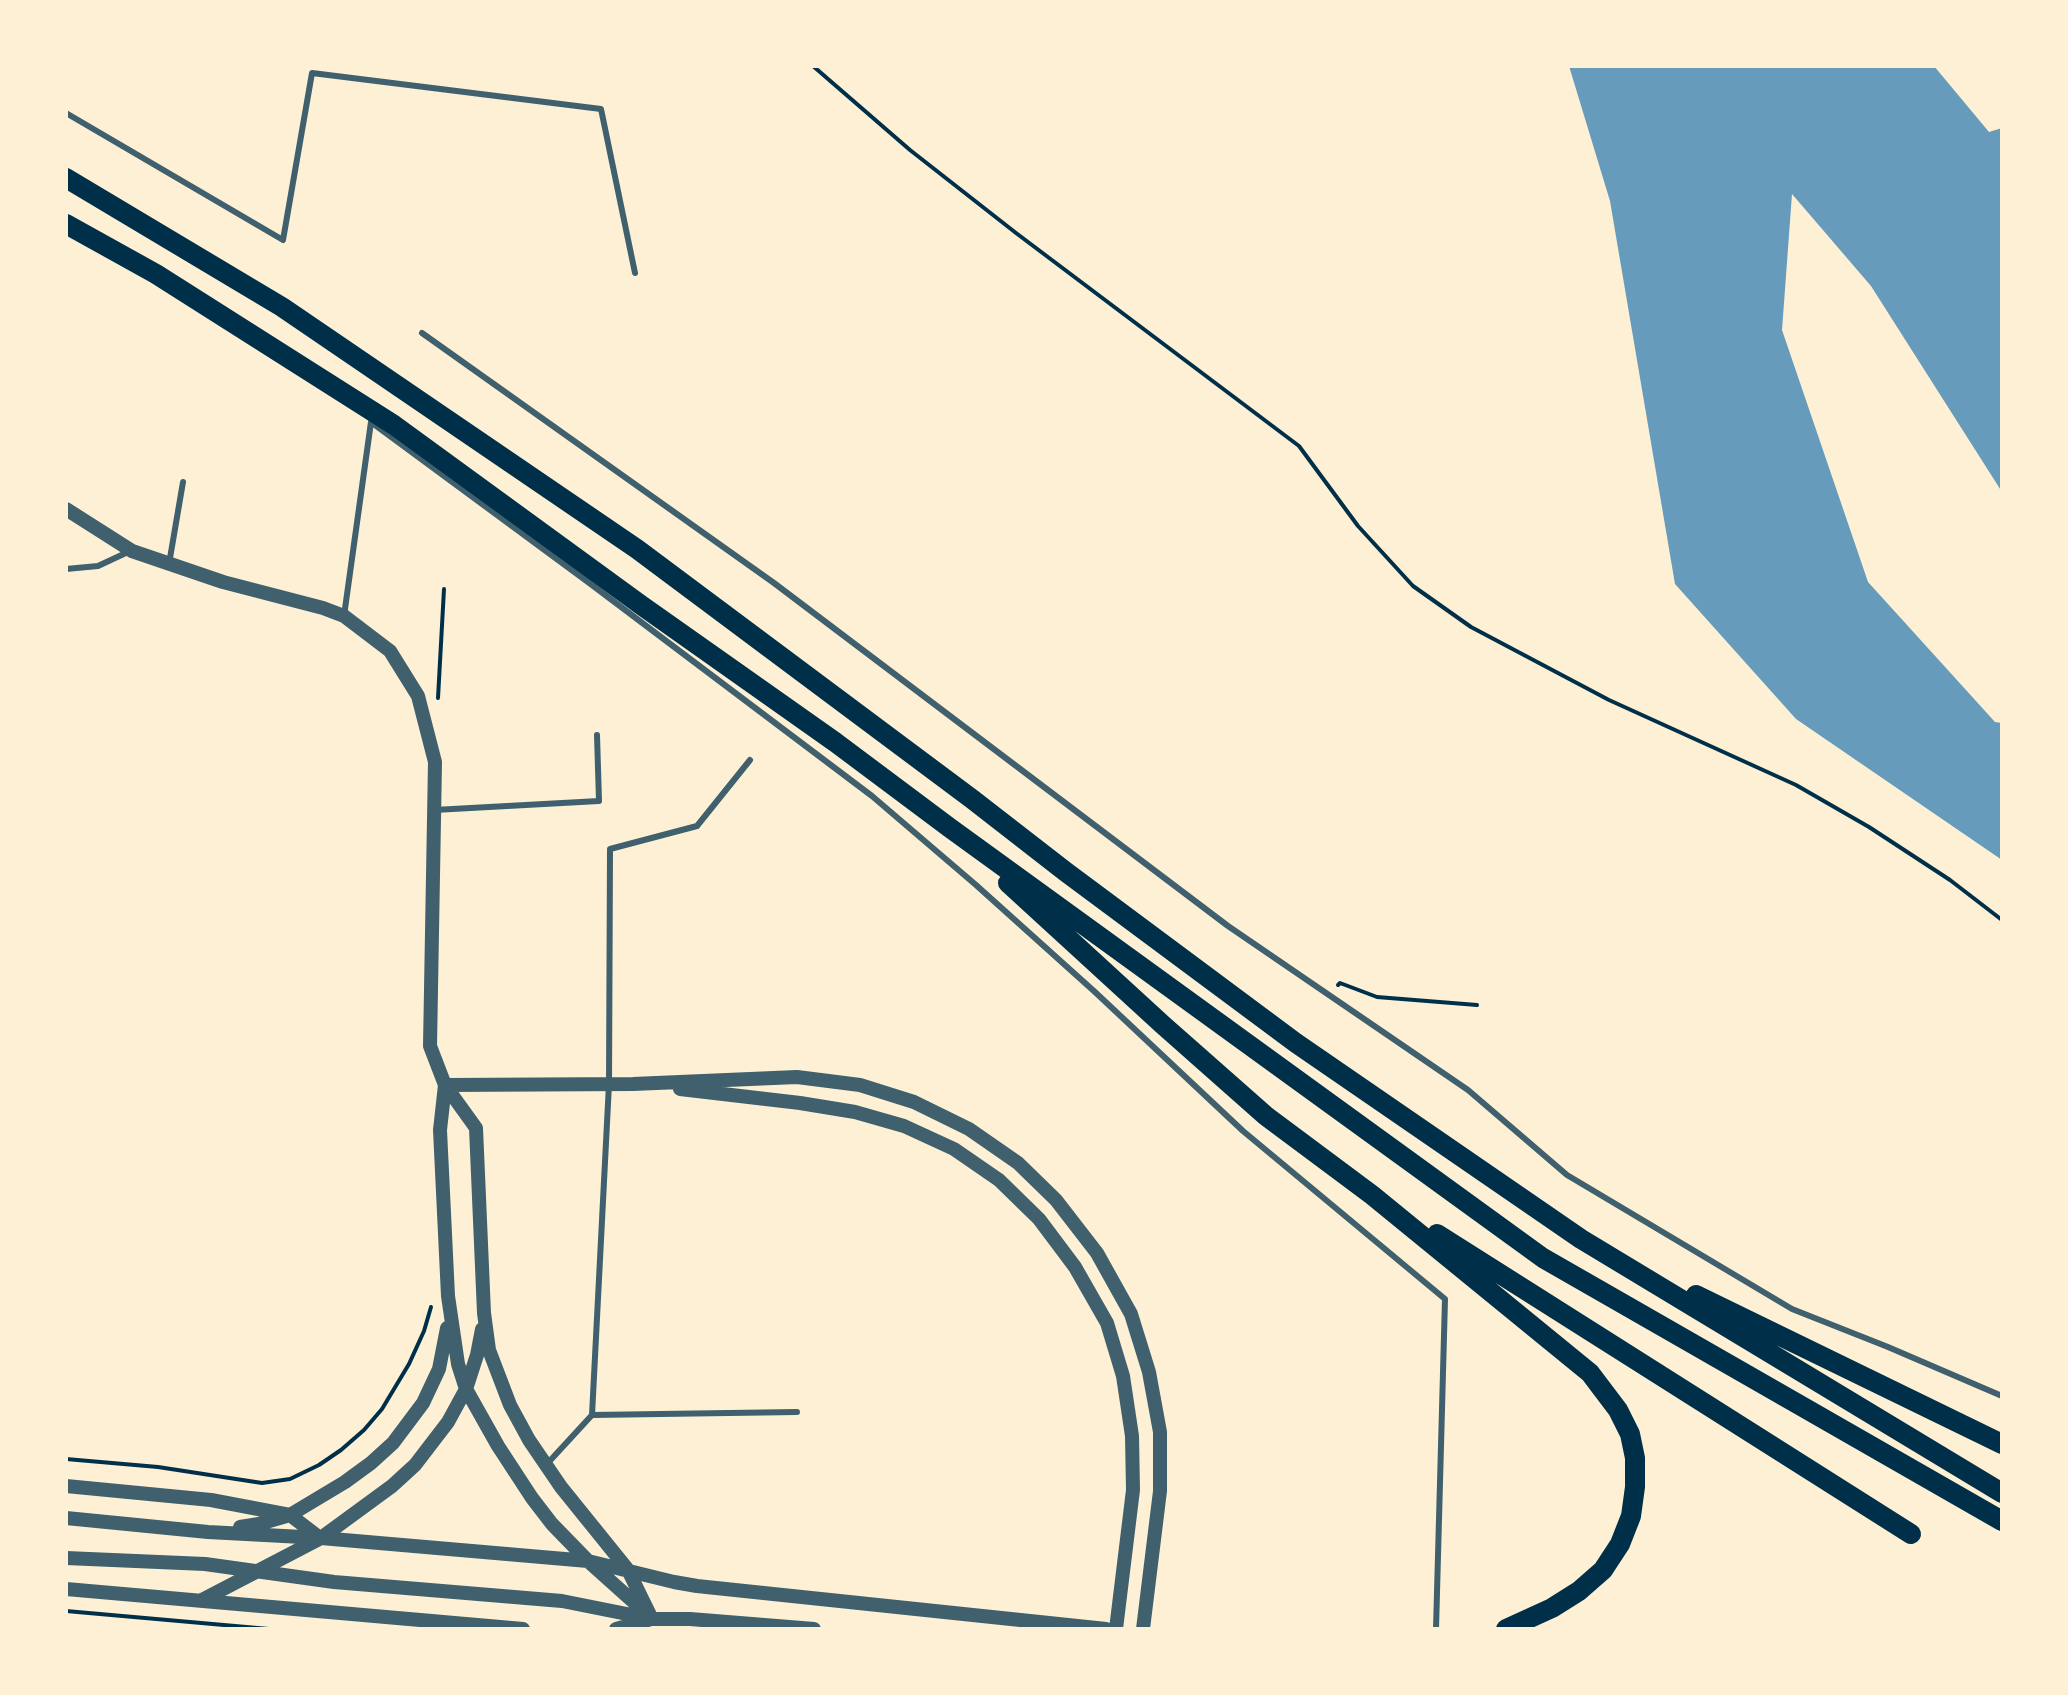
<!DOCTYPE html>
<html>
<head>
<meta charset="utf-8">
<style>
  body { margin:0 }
  #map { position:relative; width:2068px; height:1695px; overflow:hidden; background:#fdf0d5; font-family:"IBM Plex Sans",sans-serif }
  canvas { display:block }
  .frame { position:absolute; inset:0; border:68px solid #fdf0d5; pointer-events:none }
</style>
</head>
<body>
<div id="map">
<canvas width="2068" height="1695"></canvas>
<div class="frame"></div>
</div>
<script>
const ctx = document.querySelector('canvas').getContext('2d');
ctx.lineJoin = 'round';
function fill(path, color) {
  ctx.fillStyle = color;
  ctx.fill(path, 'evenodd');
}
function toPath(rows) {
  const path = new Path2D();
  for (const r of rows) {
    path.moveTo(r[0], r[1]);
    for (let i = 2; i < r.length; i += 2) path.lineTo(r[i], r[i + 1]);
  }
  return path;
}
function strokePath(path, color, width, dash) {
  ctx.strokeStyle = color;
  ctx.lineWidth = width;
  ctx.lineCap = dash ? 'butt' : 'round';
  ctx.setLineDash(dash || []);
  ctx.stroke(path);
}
fill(toPath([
  [1569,66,1934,66,1989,132,2002,128,2002,492,1871,286,1792,194,1782,330,1868,582,1995,722,2002,723,2002,860,1796,719,1675,584,1610,201]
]), '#669bbc');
strokePath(toPath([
  [813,66,910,150,1016,233,1299,446,1358,526,1413,586,1471,627,1609,700,1796,785,1869,827,1950,880,2002,920],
  [438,698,444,589],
  [1338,985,1340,983,1377,997,1477,1005],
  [66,1459,158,1467,262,1483,290,1479,319,1465,341,1450,364,1430,382,1409,409,1364,424,1331,431,1307],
  [66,1611,269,1629]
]), '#003049', 4);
strokePath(toPath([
  [66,113,283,240,312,73,601,109,635,273],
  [422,333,774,583,1228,926,1468,1090,1567,1175,1792,1309,1888,1347,2002,1396],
  [169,564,183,482],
  [66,569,98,566,128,552],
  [344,616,371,422,588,582,872,796,976,885,1095,992,1243,1131,1445,1299,1436,1629],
  [434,810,599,801,597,735],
  [592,1415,797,1412],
  [546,1465,592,1415,609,1084,610,849,697,826,750,760]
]), '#3f606c', 6);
strokePath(toPath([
  [66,509,132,551,223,582,323,608,344,616,390,651,418,696,435,762,430,1046,445,1085,476,1128,484,1313,489,1350,510,1405,529,1440,561,1487,628,1570,652,1619],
  [445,1085,633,1084,797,1077,860,1085,914,1102,969,1129,1018,1163,1056,1200,1097,1253,1131,1314,1149,1372,1160,1432,1160,1491,1143,1629],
  [445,1085,440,1130,448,1296,458,1364,466,1389,498,1446,532,1498,552,1524,588,1561,646,1613],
  [680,1089,800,1103,855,1112,904,1126,954,1149,999,1180,1039,1219,1075,1267,1107,1323,1123,1376,1132,1436,1133,1490,1116,1629],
  [66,1486,211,1500,290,1515,320,1538],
  [66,1518,208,1532,321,1538,588,1561,674,1582,697,1586,1106,1629],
  [240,1527,259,1524,290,1515,345,1482,371,1463,393,1443,423,1403,439,1369,447,1328],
  [66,1558,205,1564,334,1582,562,1601,652,1619,690,1619,814,1629],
  [66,1589,523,1629],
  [202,1600,321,1538,392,1486,415,1465,448,1422,466,1389,477,1355,482,1329],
  [616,1629,648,1620]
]), '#3f606c', 14);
strokePath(toPath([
  [66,178,282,307,637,549,972,799,1066,872,1296,1043,1581,1239,2002,1493],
  [66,224,156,274,394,425,641,605,835,742,950,828,1543,1258,2002,1521],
  [1008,883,1163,1025,1266,1116,1372,1195,1590,1373,1618,1410,1630,1434,1635,1458,1635,1487,1631,1516,1620,1544,1603,1570,1579,1591,1552,1608,1506,1629],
  [1437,1234,1911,1534],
  [1696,1295,2002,1444]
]), '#003049', 20);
</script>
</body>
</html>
